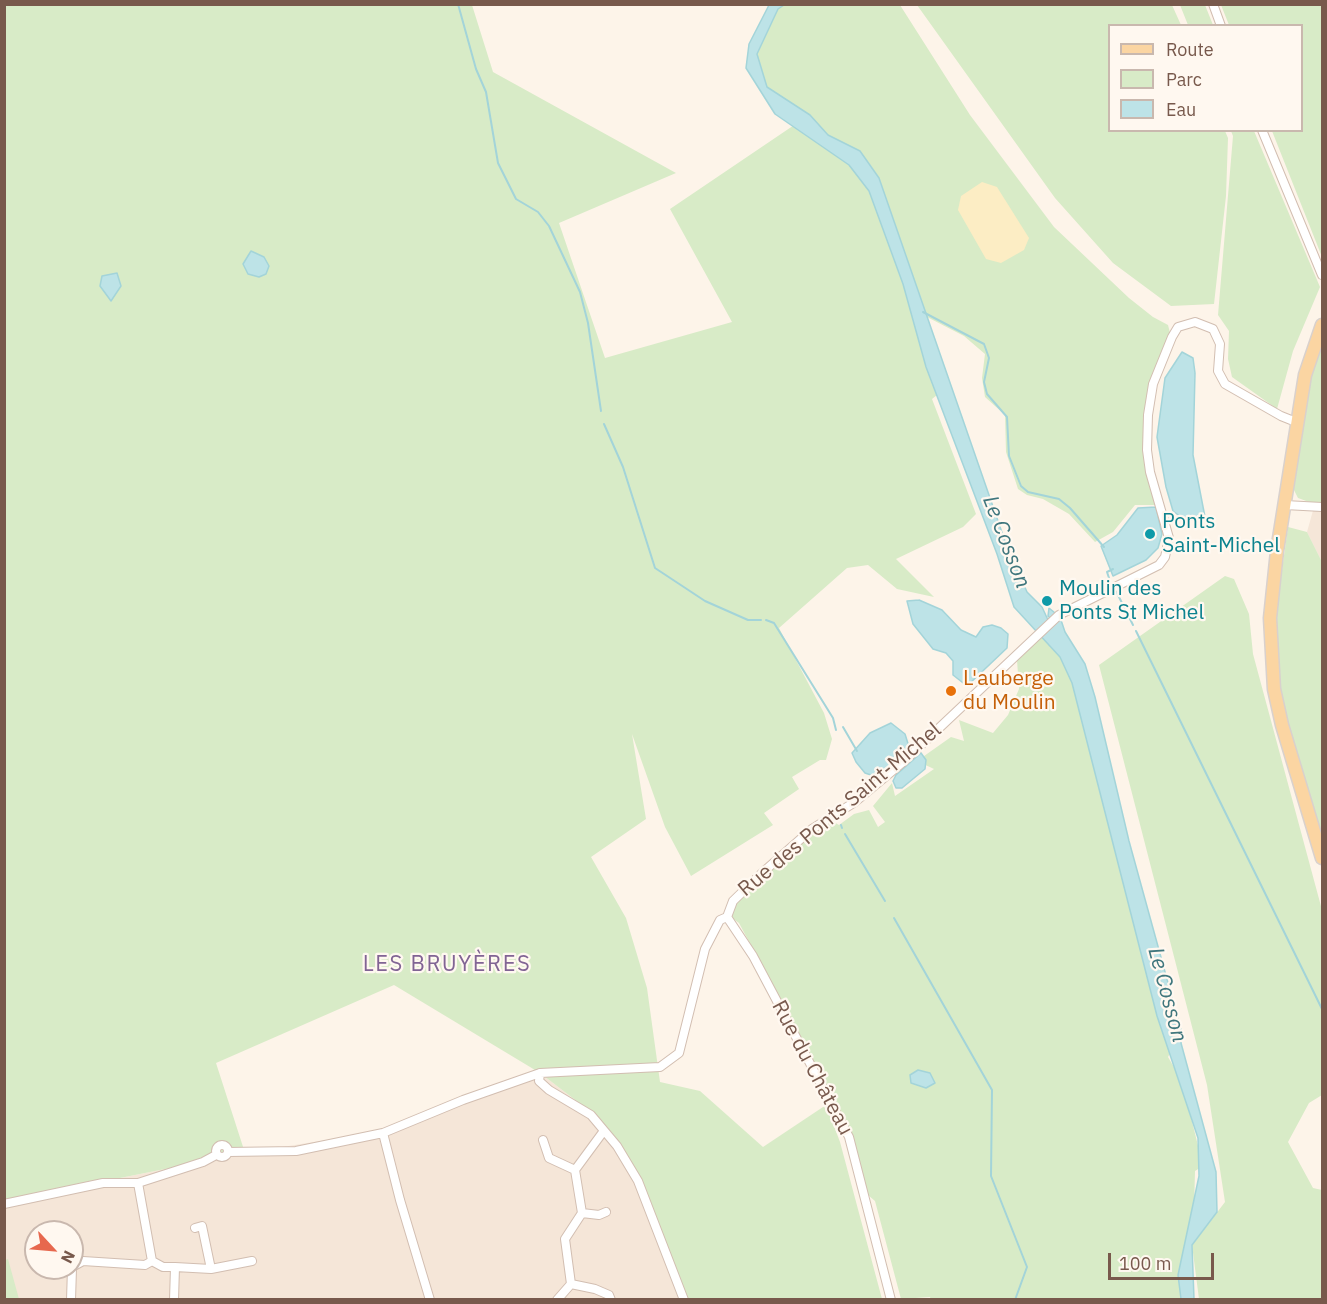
<!DOCTYPE html>
<html>
<head>
<meta charset="utf-8">
<style>
  body { margin:0 }
  #map { position:relative; width:1327px; height:1304px; overflow:hidden; background:#fdf4e9; font-family:"IBM Plex Sans",sans-serif }
  canvas { display:block }
  .frame { position:absolute; inset:0; border:6px solid #78594c; pointer-events:none }
  .legend { position:absolute; left:1108px; top:24px; width:195px; height:108px; box-sizing:border-box; background:#fff8f0; border:2px solid #c9b8ae; margin:0; padding:8px 10px; list-style:none; font-size:18px; color:#78594c }
  .legend li { display:flex; align-items:center; gap:12px; height:30px }
  .legend b { width:30px; border:2px solid #c9b8ae }
  .north { position:absolute; left:24px; top:1220px; width:60px; height:60px; box-sizing:border-box; background:#fff8f0; border:2px solid #c9b8ae; border-radius:50%; rotate:116deg; font-size:16px; font-weight:700; line-height:24px; text-align:center; color:#78594c }
  .north::after { content:''; display:block; margin:auto; width:21px; height:27px; background:#e7684e; clip-path:polygon(50% 0,100% 100%,50% 72%,0 100%) }
  .scale { position:absolute; left:1108px; top:1253px; width:106px; height:27px; box-sizing:border-box; border:3px solid #78594c; border-top:0; padding-left:8px; font-size:18px; line-height:21px; white-space:nowrap; color:#78594c; -webkit-text-stroke:4px #fff8f0; paint-order:stroke }
</style>
</head>
<body>
<div id="map">
<canvas width="1327" height="1304"></canvas>
<div class="frame"></div>
<ul class="legend">
<li><b style="height:8px;background:#fbd5a2"></b>Route</li>
<li><b style="height:16px;background:#d8ebc7"></b>Parc</li>
<li><b style="height:16px;background:#bde3e7"></b>Eau</li>
</ul>
<div class="north">N</div>
<div class="scale">100 m</div>
</div>
<script>
const ctx = document.querySelector('canvas').getContext('2d');
ctx.lineJoin = 'round';
function fill(path, color) {
  ctx.fillStyle = color;
  ctx.fill(path, 'evenodd');
}
function toPath(rows) {
  const path = new Path2D();
  for (const r of rows) {
    if (r.length === 3) {
      path.moveTo(r[0] + r[2], r[1]);
      path.arc(r[0], r[1], r[2], 0, 2 * Math.PI);
      continue;
    }
    path.moveTo(r[0], r[1]);
    for (let i = 2; i < r.length; i += 2) path.lineTo(r[i], r[i + 1]);
  }
  return path;
}
function strokePath(path, color, width, dash) {
  ctx.strokeStyle = color;
  ctx.lineWidth = width;
  ctx.lineCap = dash ? 'butt' : 'round';
  ctx.setLineDash(dash || []);
  ctx.stroke(path);
}
function drawText(font, color, halo, rows, align = 'center') {
  ctx.font = font + ' "IBM Plex Sans",sans-serif';
  ctx.lineWidth = 4.5;
  ctx.setLineDash([]);
  ctx.textBaseline = 'middle';
  ctx.strokeStyle = halo;
  ctx.fillStyle = color;
  for (const [text, x, y, turn = 0] of rows) {
    ctx.save();
    ctx.translate(x, y);
    ctx.rotate((+turn || 0) * Math.PI / 180);
    ctx.textAlign = isNaN(turn) ? turn : align;
    if (halo) ctx.strokeText(text, 0, 0);
    ctx.fillText(text, 0, 0);
    ctx.restore();
  }
}
fill(toPath([
  [1314,507,1322,507,1322,562,1307,532],
  [540,1073,600,1119,648,1200,683,1300,5,1300,5,1201,245,1153,382,1131],
  [36,1232,72,1232,72,1268,36,1268]
]), '#f5e6d8');
fill(toPath([
  [784,4,900,5,970,115,1054,227,1129,298,1153,317,1168,325,1170,333,1147,394,1144,428,1157,505,1135,505,1113,532,1095,542,1069,514,1043,499,1027,495,1018,489,1006,452,1005,415,985,397,982,378,985,354,964,336,927,317,879,178,868,162,937,395,932,399,976,514,963,527,896,559,934,597,897,589,868,565,847,568,779,628,824,713,832,739,826,760,820,760,792,777,799,789,764,813,773,825,691,876,665,827,632,734,646,819,591,857,626,918,647,988,660,1082,700,1091,763,1147,826,1105,840,1142,882,1299,683,1299,648,1200,600,1119,540,1073,394,985,216,1063,245,1153,5,1201,5,5,472,5,493,72,676,173,559,223,605,358,732,322,670,209,809,115,767,87,757,54,778,9],
  [917,5,1172,5,1181,25,1110,26,1110,130,1225,131,1228,138,1226,196,1214,304,1171,306,1113,263,1055,198],
  [1180,5,1205,5,1213,25,1188,25],
  [1221,5,1322,5,1322,257,1272,131,1302,130,1302,26,1229,25],
  [1231,131,1254,131,1320,287,1293,351,1277,409,1232,377,1228,359,1229,331,1218,315,1233,136],
  [1322,340,1322,502,1309,502,1298,498,1293,488,1306,390],
  [1288,527,1307,532,1322,562,1322,840,1289,733,1275,657,1276,613],
  [1225,576,1234,579,1249,614,1253,654,1322,910,1322,1095,1309,1103,1288,1142,1313,1188,1322,1190,1322,1299,1199,1299,1192,1245,1225,1202,1207,1085,1099,665],
  [1041,635,1064,653,1074,674,1171,1051,1168,1057,1182,1081,1203,1166,1195,1171,1194,1210,1183,1299,931,1300,930,1297,901,1299,875,1201,868,1195,850,1130,739,923,732,918,733,909,739,899,804,841,832,821,839,825,854,814,869,810,878,827,885,822,873,806,892,783,895,796,934,769,917,761,951,737,964,741,959,720,993,733,1008,715,1019,689,1017,660],
  [8,1259,19,1299,5,1299,5,1260]
]), '#d8ebc7');
fill(toPath([
  [982,182,997,187,1029,238,1024,250,1001,263,986,259,958,210,961,196]
]), '#fcedc4');
const water = toPath([
  [769,5,784,5,778,9,757,54,767,87,810,115,828,135,860,151,879,178,1006,544,1027,592,1042,607,1048,620,1054,622,1048,616,1049,608,1060,617,1065,632,1085,664,1095,697,1129,841,1181,1030,1181,1043,1216,1172,1217,1212,1192,1245,1194,1299,1181,1299,1178,1275,1199,1176,1198,1138,1157,1016,1072,683,1060,657,1014,607,997,554,926,367,903,284,869,191,849,165,775,114,746,68,749,44,769,5],
  [251,251,264,257,269,266,266,274,259,277,248,274,243,264,251,251],
  [117,273,121,286,111,301,100,286,102,276,117,273],
  [1182,352,1193,358,1195,373,1193,455,1205,517,1186,521,1173,511,1166,487,1157,437,1165,378,1182,352],
  [1156,507,1162,534,1158,548,1146,560,1113,576,1101,546,1117,535,1138,508,1156,507],
  [919,600,942,610,961,630,976,637,983,627,992,625,1001,628,1008,634,1007,648,967,686,953,675,953,661,946,653,933,649,913,624,907,601,919,600],
  [891,723,905,734,910,750,877,777,865,773,856,762,852,753,870,733,891,723],
  [921,753,926,760,925,769,902,788,896,788,893,781,896,775,921,753],
  [918,1070,930,1073,935,1083,926,1088,911,1083,910,1075,918,1070]
]);
fill(water, '#bde3e7');
strokePath(water, '#a3d4d9', 1.5);
strokePath(toPath([
  [458,4,476,69,486,92,498,163,516,199,538,212,549,226,580,292,588,323,601,411],
  [923,312,984,344,989,358,984,382,987,394,1007,417,1009,456,1021,486,1028,492,1059,499,1070,508,1104,547],
  [604,424,623,467,655,568,705,601,748,620,761,620],
  [1109,578,1107,572,1113,569],
  [1116,591,1133,625],
  [766,620,774,623,810,681,833,718,836,730],
  [1136,631,1322,1009],
  [843,727,857,751],
  [841,825,842,828],
  [845,834,885,901],
  [894,918,992,1090,991,1176,1027,1267,1015,1300]
]), '#a3d4d9', 2);
const minor = toPath([
  [1213,4,1221,26],
  [1262,130,1322,275],
  [1285,505,1322,507],
  [727,917,733,901,762,873,812,829,855,802,902,763,1059,615,1159,565,1165,557,1169,538,1150,472,1147,450,1148,415,1153,384,1172,337,1178,327,1195,322,1213,329,1220,344,1218,371,1225,384,1281,416,1296,422],
  [727,917,753,956,849,1137,891,1300],
  [540,1073,539,1081,549,1090,591,1115,617,1146,638,1181,684,1300],
  [383,1133,400,1200,430,1300],
  [543,1140,549,1158,575,1170],
  [222,1151,6],
  [228,1152,296,1151,383,1133,463,1100,540,1073,660,1067,679,1053,705,949,720,920,727,917],
  [138,1183,152,1261],
  [4,1204,103,1183,138,1183,203,1162,216,1155],
  [582,1213,599,1215,606,1212],
  [195,1228,202,1226,211,1269],
  [152,1261,163,1267,175,1267,174,1300],
  [72,1267,83,1261,145,1265,152,1261],
  [175,1267,211,1269,252,1261],
  [571,1284,595,1289,609,1295,611,1300],
  [71,1300,72,1268],
  [557,1300,571,1284,565,1239,582,1213,575,1170,603,1132]
]);
const primary = toPath([
  [1322,325,1305,375,1277,551,1270,618,1274,689,1282,725,1322,858]
]);
strokePath(minor, '#d2beb1', 10);
strokePath(primary, '#d9d1cd', 15);
strokePath(minor, '#fff', 8);
strokePath(primary, '#fbd5a2', 12);
for (const [x, y, r, color] of [
  [1150,534,6,"#0f9aa8"],
  [1047,601,6,"#0f9aa8"],
  [951,691,6,"#e8710a"]
]) {
  const dot = new Path2D();
  dot.arc(x, y, r, 0, 2 * Math.PI);
  ctx.fillStyle = color;
  ctx.fill(dot);
  strokePath(dot, '#fff8f0', 2);
}
drawText('21px', '#0d838f', '#fff8f0', [
  ["Ponts",1162,522],
  ["Saint-Michel",1162,546],
  ["Moulin des",1059,589],
  ["Ponts St Michel",1059,613]
], 'left');
drawText('21px', '#c56008', '#fff8f0', [
  ["L'auberge",963,679],
  ["du Moulin",963,703]
], 'left');
drawText('21px', '#78594c', '#fff8f0', [
  ["Rue des Ponts Saint-Michel",840,810,-40],
  ["Rue du Château",812,1068,62]
]);
drawText('italic 22px', '#3f767d', '#fff8f0', [
  ["Le Cosson",1006,542,69],
  ["Le Cosson",1167,995,75]
]);
ctx.letterSpacing = '1.5px';
drawText('22px', '#816494', '#fff8f0', [
  ["LES BRUYÈRES",447,965]
]);
ctx.letterSpacing = '0px';
</script>
</body>
</html>
